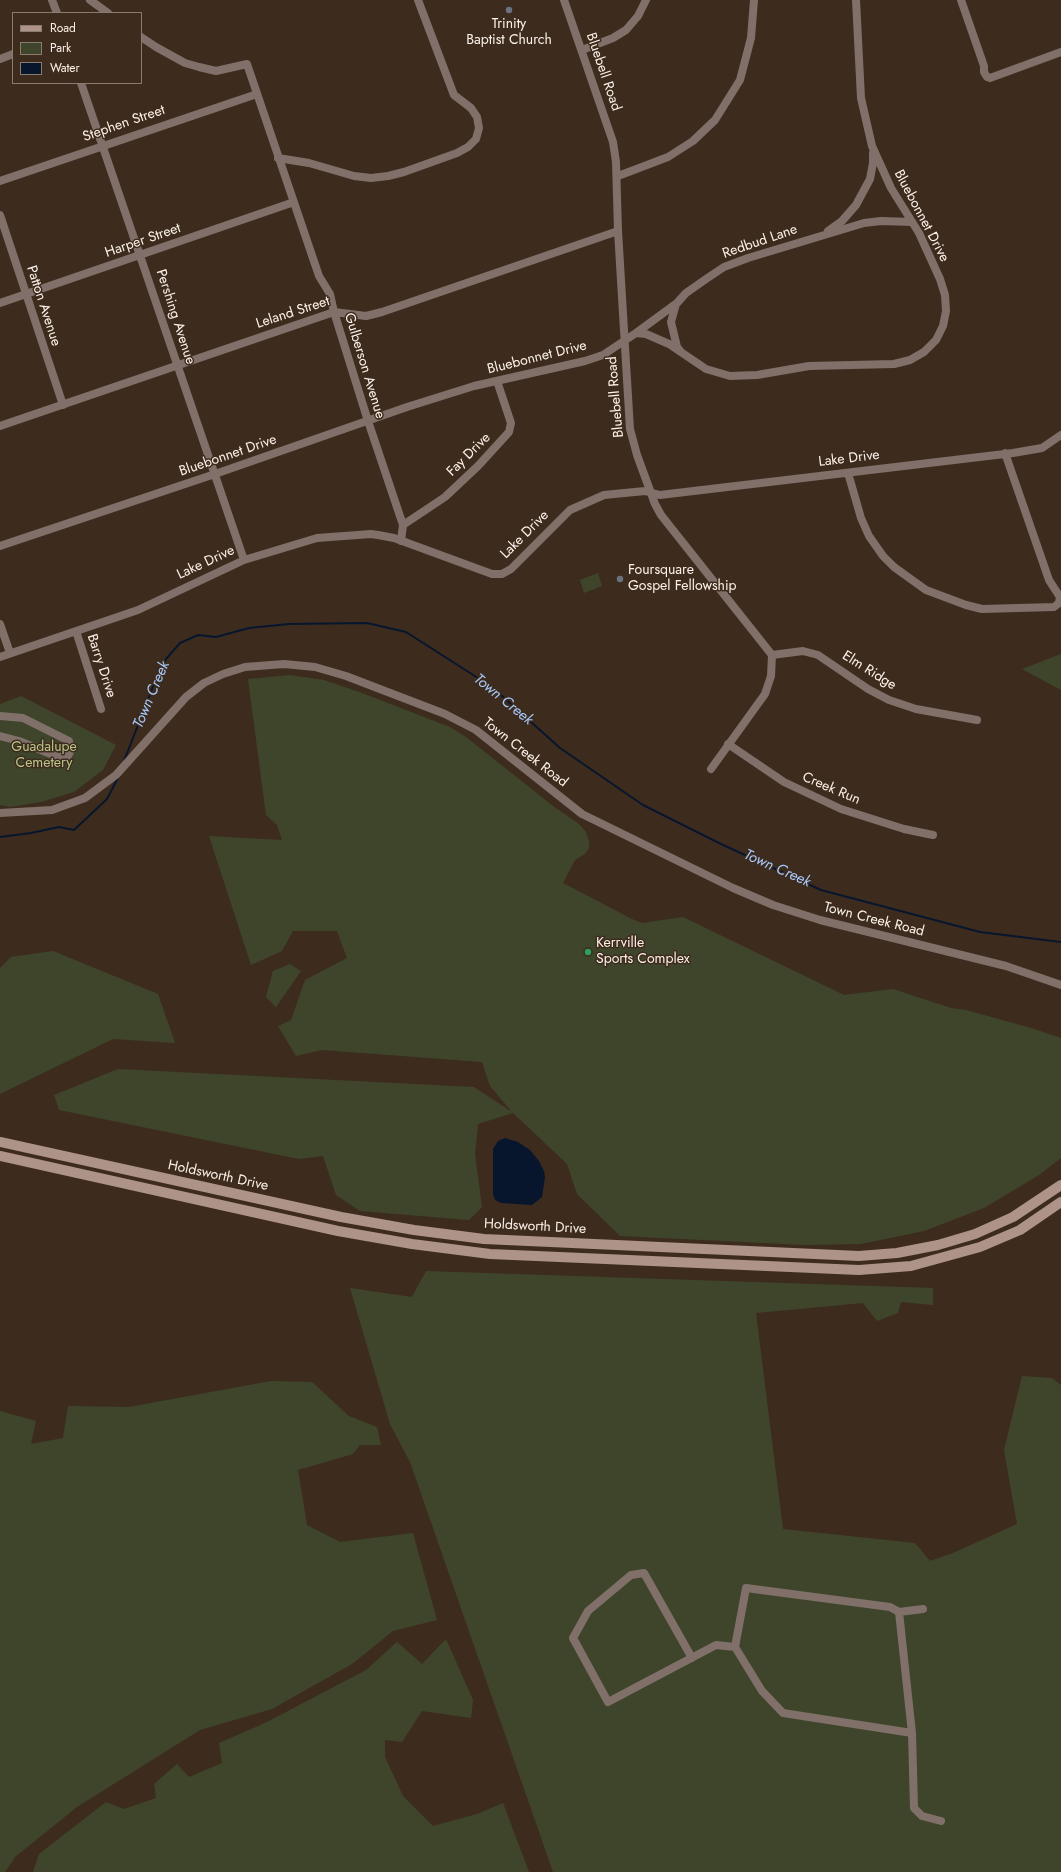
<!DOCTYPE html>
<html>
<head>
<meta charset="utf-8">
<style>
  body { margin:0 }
  #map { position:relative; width:1061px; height:1872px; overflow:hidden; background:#3d2c1e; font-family:Jost,sans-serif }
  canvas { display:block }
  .legend { position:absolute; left:12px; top:12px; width:130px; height:72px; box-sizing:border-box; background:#3d2c1e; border:1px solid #897b6f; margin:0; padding:5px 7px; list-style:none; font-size:12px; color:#fcf1e8 }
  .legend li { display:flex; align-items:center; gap:8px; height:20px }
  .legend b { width:20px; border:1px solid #897b6f }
</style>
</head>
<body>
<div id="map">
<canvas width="1061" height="1872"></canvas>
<ul class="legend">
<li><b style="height:5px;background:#ad9388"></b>Road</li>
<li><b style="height:11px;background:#3f452b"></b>Park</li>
<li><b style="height:11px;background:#07162d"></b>Water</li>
</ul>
</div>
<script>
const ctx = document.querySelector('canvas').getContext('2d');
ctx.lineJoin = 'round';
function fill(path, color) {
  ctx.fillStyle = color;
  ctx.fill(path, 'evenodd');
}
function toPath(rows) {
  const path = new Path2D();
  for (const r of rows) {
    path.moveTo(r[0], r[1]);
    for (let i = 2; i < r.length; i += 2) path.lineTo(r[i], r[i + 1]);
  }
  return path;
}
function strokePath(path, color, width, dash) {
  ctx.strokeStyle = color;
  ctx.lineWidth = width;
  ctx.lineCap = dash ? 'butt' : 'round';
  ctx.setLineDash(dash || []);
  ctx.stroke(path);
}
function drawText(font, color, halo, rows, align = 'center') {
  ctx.font = font + ' Jost,sans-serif';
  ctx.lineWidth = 3;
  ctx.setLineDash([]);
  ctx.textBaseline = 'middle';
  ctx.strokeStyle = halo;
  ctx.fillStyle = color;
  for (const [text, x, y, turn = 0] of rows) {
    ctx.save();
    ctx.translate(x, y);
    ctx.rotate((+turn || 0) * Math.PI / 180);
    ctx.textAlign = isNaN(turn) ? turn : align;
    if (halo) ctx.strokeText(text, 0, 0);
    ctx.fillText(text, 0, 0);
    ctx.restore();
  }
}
fill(toPath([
  [598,573,602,586,584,593,580,580],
  [1061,654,1061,690,1022,669],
  [290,675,324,680,362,693,450,727,466,737,553,806,579,824,586,832,589,841,589,848,585,854,575,860,563,883,632,919,642,923,683,917,844,995,893,989,951,1008,966,1010,1031,1028,1061,1038,1061,1158,1039,1175,984,1208,924,1231,861,1244,805,1245,620,1236,577,1194,567,1164,513,1113,478,1124,475,1154,482,1207,469,1220,360,1211,336,1195,323,1156,299,1159,59,1110,54,1095,118,1069,474,1087,512,1112,490,1086,482,1062,322,1050,296,1056,278,1026,291,1020,305,980,347,958,337,931,293,931,282,951,251,965,209,836,282,840,277,825,266,815,248,679],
  [21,696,116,745,103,770,74,792,41,802,10,807,0,805,0,704],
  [53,951,158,994,175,1043,113,1039,0,1094,0,968,11,957],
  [290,964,301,971,276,1007,266,997,273,971],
  [426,1271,933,1288,933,1305,901,1302,898,1313,877,1321,863,1303,756,1313,783,1529,915,1543,930,1561,953,1553,1017,1524,1004,1450,1022,1376,1052,1378,1061,1385,1061,1872,553,1872,410,1462,390,1424,350,1288,412,1297],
  [271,1381,312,1382,349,1416,377,1427,381,1445,360,1445,353,1454,298,1470,307,1525,340,1542,413,1533,437,1620,393,1631,352,1664,272,1709,200,1730,77,1807,15,1857,5,1872,0,1872,0,1411,36,1421,31,1444,63,1438,68,1406,129,1407],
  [446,1639,473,1700,471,1718,422,1711,402,1742,385,1740,385,1757,403,1796,433,1826,477,1814,503,1803,529,1872,33,1872,39,1854,106,1802,124,1809,156,1798,154,1784,177,1764,189,1777,222,1763,219,1743,265,1723,366,1670,397,1642,422,1664]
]), '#3f452b');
fill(toPath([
  [505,1138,518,1142,530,1150,539,1161,544,1171,545,1177,542,1197,532,1205,501,1203,495,1200,493,1194,493,1149,498,1141]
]), '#07162d');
strokePath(toPath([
  [124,761,156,679,166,659,180,643,198,635,216,637,249,628,289,624,367,623,406,632,492,687,560,748,643,805,721,844,821,890,980,932,1061,942],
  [0,837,31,833,59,827,74,830,107,799,119,776]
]), '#07162d', 2);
strokePath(toPath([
  [52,0,57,13],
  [90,0,108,13],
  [564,0,613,142,616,162,618,231,630,429,637,455,655,504,661,515,772,655,771,676,765,694,711,769],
  [961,0,984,66,984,72,987,77,990,78,1061,52],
  [141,37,156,47,185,63,199,67,216,71,247,64,319,276,330,294,334,312,368,421,403,525,401,541],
  [582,50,613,38,626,30,638,16,646,0],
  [0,59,13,54],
  [81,83,244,560],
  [278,158,309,163,354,176,371,178,388,176,404,172,457,153,468,147,476,139,479,128,477,117,471,108,454,95,418,0],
  [618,176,668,157,693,141,715,120,740,80,751,38,754,0],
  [0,181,257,94],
  [0,215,63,405],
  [828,231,842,221,856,205,870,179,873,163,873,153],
  [0,303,294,202],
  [676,304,671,322,677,347,681,352],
  [636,333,677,303,686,293,706,279,724,267,748,258,864,223,881,221,912,222],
  [0,426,334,312,366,316,382,312,618,231],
  [848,473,861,518,869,536,883,556,894,567,926,590,966,605,982,609,1054,607,1059,603,1060,597,1049,580,1005,453],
  [403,525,445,497,478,466,509,432,511,423,497,381],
  [0,546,215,474,407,407,474,386,585,361,603,355,636,333,646,334,669,344,706,369,730,376,757,375,809,366,894,364,910,360,924,352,936,340,943,326,946,311,945,295,940,279,919,233,891,188,872,146,861,98,856,0],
  [0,624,10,653],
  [76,631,101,709],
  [772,655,803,651,818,655,868,689,889,700,916,709,977,720],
  [0,657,138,610,244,560,317,538,371,534,378,535,394,538,492,574,502,574,511,569,570,510,604,495,645,491,660,495,1013,453,1042,448,1061,435],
  [0,716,23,718,69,741,71,750,68,756,58,757,19,741,0,736],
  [728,744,784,782,841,809,904,829,933,835],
  [0,813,52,810,85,798,116,775,186,697,204,683,223,674,245,667,284,664,315,667,346,676,445,714,476,730,582,814,733,888,773,905,820,920,1006,966,1061,985],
  [899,1612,912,1733,914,1808,922,1816,941,1821],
  [692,1658,644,1573,631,1575,588,1611,573,1638,608,1702,716,1645,735,1647],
  [912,1733,783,1713,762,1691,735,1647,746,1588,890,1607,899,1612,923,1609]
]), '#807069', 8);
strokePath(toPath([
  [0,1142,341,1217,414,1230,484,1239,859,1256,897,1253,938,1245,975,1234,1013,1217,1061,1185],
  [0,1156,338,1231,412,1244,490,1254,859,1270,911,1266,980,1247,1020,1230,1061,1202]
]), '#ad9388', 10);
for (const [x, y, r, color] of [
  [509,10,4,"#6b7280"],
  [620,579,4,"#6b7280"],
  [588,952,4,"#2e9e5b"]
]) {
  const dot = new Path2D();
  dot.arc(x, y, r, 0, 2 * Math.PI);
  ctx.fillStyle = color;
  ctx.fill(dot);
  strokePath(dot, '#3d2c1e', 1.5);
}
drawText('14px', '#fcf1e8', '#3d2c1e', [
  ["Trinity",509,25,"center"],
  ["Baptist Church",509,41,"center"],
  ["Foursquare",628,571],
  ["Gospel Fellowship",628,587],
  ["Kerrville",596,944],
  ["Sports Complex",596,960]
], 'left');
drawText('14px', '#fcf1e8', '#3d2c1e', [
  ["Bluebell Road",603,72,71],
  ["Stephen Street",124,124,-19],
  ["Bluebonnet Drive",921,216,62],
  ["Harper Street",143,241,-19],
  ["Redbud Lane",760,242,-19],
  ["Patton Avenue",43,306,72],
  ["Leland Street",293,313,-18],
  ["Pershing Avenue",175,317,72],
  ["Bluebonnet Drive",537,358,-14],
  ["Gulberson Avenue",364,366,73],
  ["Bluebell Road",616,397,-95],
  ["Fay Drive",469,455,-45],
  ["Bluebonnet Drive",228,456,-19],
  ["Lake Drive",849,459,-7],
  ["Lake Drive",525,535,-45],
  ["Lake Drive",206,563,-25],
  ["Barry Drive",101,666,72],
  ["Elm Ridge",869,671,32],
  ["Town Creek Road",525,753,38],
  ["Creek Run",831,789,23],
  ["Town Creek Road",874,920,14],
  ["Holdsworth Drive",218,1176,12],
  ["Holdsworth Drive",535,1227,3]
]);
drawText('14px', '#b9c68a', '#3d2c1e', [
  ["Guadalupe",44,748],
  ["Cemetery",44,764]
]);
drawText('italic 15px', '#a7c9fc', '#3d2c1e', [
  ["Town Creek",152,695,-67],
  ["Town Creek",503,700,39],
  ["Town Creek",777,869,24]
]);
</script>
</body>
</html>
